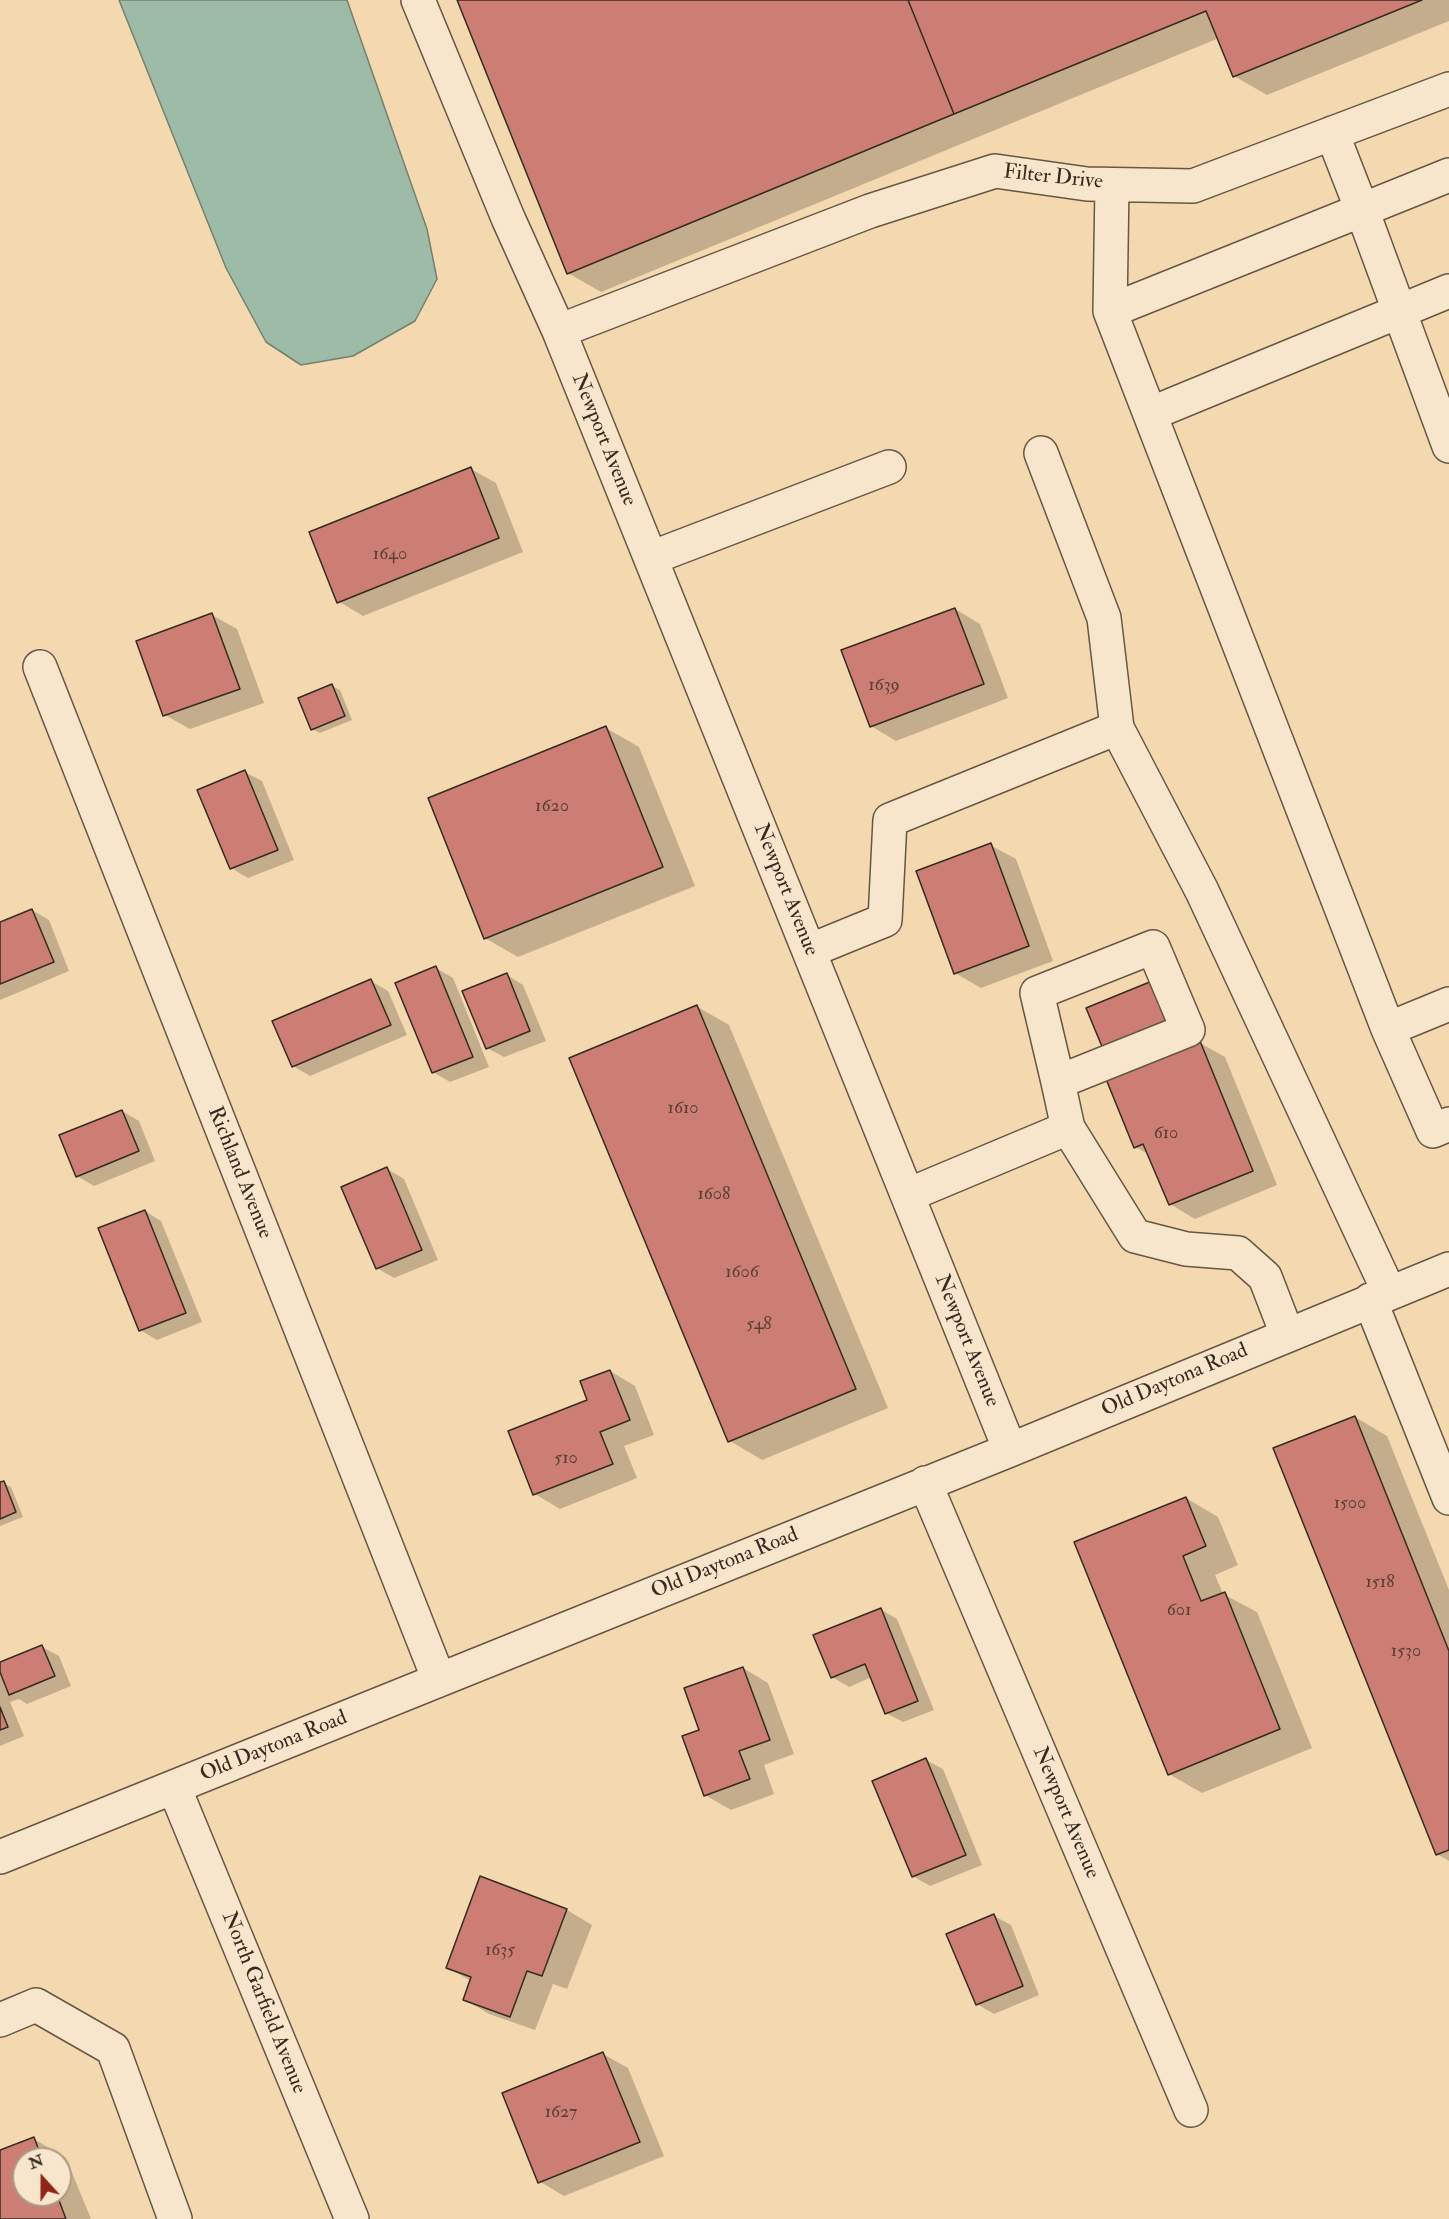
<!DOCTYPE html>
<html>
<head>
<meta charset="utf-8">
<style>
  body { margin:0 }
  #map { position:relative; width:1449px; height:2219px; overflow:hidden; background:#f4d9b0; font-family:"IM FELL Double Pica",serif }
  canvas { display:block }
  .north { position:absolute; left:12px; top:2147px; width:60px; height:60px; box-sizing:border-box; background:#f8e6cc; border:2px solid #aa9b88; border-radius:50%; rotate:339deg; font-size:16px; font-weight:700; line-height:24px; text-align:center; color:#362b21 }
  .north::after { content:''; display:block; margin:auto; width:21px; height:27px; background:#8f2418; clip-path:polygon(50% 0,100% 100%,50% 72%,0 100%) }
</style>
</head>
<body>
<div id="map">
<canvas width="1449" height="2219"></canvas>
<div class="north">N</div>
</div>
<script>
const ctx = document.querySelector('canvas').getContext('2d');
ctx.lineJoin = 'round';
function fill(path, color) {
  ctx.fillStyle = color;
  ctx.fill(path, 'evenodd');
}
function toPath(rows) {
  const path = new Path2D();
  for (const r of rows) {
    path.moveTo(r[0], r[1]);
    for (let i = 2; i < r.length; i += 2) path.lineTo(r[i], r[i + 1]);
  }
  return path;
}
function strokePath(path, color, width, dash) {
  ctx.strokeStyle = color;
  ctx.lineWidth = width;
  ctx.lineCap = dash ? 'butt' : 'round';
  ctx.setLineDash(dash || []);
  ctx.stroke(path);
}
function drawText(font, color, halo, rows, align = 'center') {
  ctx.font = font + ' "IM FELL Double Pica",serif';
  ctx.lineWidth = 4.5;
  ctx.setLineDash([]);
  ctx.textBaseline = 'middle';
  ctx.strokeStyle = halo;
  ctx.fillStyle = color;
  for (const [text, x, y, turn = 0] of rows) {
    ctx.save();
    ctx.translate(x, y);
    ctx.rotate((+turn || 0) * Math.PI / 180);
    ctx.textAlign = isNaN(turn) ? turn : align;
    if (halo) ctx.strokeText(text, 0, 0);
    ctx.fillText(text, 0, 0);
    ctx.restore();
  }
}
const water = toPath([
  [119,0,347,0,427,229,437,279,415,321,353,356,301,365,266,342,226,268,119,0]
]);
fill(water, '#9dbba6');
strokePath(water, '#748171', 1.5);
fill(toPath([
  [459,0,1449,0,1449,21,1267,95,1234,76,1219,38,601,292,568,273],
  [471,469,496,483,523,552,363,616,338,601],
  [955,609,980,624,1008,698,896,741,871,726],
  [212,615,237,629,264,703,190,729,165,715],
  [332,686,340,690,352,720,320,733,312,729],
  [606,728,639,747,695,886,518,957,485,938],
  [245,772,262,781,294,860,248,878,231,868],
  [990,845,1016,859,1053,961,981,988,955,973],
  [32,910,49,920,69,971,0,1000,0,923],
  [436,968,453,978,489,1067,450,1082,433,1072],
  [507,975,523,985,546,1041,504,1057,487,1048],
  [371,981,388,991,407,1035,310,1076,293,1066],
  [696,1006,729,1025,888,1408,762,1460,730,1441,570,1059],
  [1200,1043,1225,1057,1277,1185,1195,1219,1170,1204,1150,1155,1135,1147],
  [122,1111,139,1121,155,1161,94,1186,77,1176],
  [387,1169,404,1179,438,1260,394,1278,377,1268],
  [145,1211,161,1221,202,1322,157,1340,140,1330],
  [610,1371,635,1386,654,1435,624,1446,637,1478,560,1509,535,1494],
  [1355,1417,1387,1436,1449,1590,1449,1861,1437,1854],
  [3,1483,11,1487,23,1517,0,1526,0,1484],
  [1186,1498,1218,1517,1238,1565,1215,1575,1223,1594,1257,1612,1312,1748,1202,1793,1169,1774],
  [880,1609,897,1619,934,1710,903,1722,886,1713,872,1677,849,1687,832,1677],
  [42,1647,59,1656,71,1686,27,1704,19,1699,10,1702,24,1736,0,1746,0,1664],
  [743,1668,768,1683,794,1754,764,1765,774,1794,731,1810,705,1795,700,1730],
  [926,1760,943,1769,982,1865,930,1886,913,1876],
  [481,1878,567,1910,592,1925,567,1989,553,1984,535,2030,489,2014,464,1999,471,1981,447,1967],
  [994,1916,1011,1925,1039,1995,994,2014,977,2004],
  [603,2054,628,2068,664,2156,564,2196,539,2181],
  [34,2139,66,2158,91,2219,0,2219,0,2152],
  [24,2159,60,2159,60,2195,24,2195]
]), '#0003');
const building = toPath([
  [457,0,908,0,954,114,567,274,457,0],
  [908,0,1422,0,1233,77,1206,11,954,114,908,0],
  [471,467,499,538,337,603,309,532,471,467],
  [955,608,984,684,870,727,841,650,955,608],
  [212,613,240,689,163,716,136,641,212,613],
  [332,684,345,716,311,730,298,698,332,684],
  [606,726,663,867,484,939,428,798,606,726],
  [245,770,278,850,230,869,197,790,245,770],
  [991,843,1029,946,954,974,916,871,991,843],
  [32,909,54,962,0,984,0,922,32,909],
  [436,966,473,1057,432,1073,395,983,436,966],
  [507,973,530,1031,486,1049,462,991,507,973],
  [371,979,391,1025,292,1067,272,1021,371,979],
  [1157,979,1173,1020,1103,1049,1086,1008,1157,979],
  [697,1005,856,1389,728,1442,569,1058,697,1005],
  [1200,1041,1253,1171,1169,1205,1143,1144,1134,1148,1106,1079,1200,1041],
  [122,1110,139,1151,76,1177,59,1135,122,1110],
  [387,1167,422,1250,376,1269,341,1187,387,1167],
  [145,1210,186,1313,139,1331,98,1228,145,1210],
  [610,1370,630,1420,600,1432,613,1464,533,1495,508,1431,587,1400,580,1381,610,1370],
  [1355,1416,1449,1651,1449,1850,1436,1855,1273,1448,1355,1416],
  [4,1481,16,1512,0,1519,0,1482,4,1481],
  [1186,1497,1206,1546,1183,1556,1201,1601,1225,1592,1280,1729,1168,1775,1074,1542,1186,1497],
  [881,1608,918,1701,885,1714,865,1664,831,1678,813,1635,881,1608],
  [42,1645,55,1676,9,1695,0,1672,0,1662,42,1645],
  [743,1667,770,1740,739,1751,750,1779,704,1796,682,1736,699,1730,684,1688,743,1667],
  [0,1707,8,1727,0,1730,0,1707],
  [926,1758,966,1855,912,1877,872,1781,926,1758],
  [480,1876,567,1909,542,1976,527,1971,510,2017,463,2000,471,1977,446,1968,480,1876],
  [994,1914,1023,1986,976,2005,946,1934,994,1914],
  [603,2052,640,2142,538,2183,502,2093,603,2052],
  [34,2137,42,2159,24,2159,24,2195,57,2195,66,2219,0,2219,0,2150,34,2137]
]);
fill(building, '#cc7e75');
strokePath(building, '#362b21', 1.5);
const minor = toPath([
  [418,0,508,218,559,331,1010,1450],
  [1332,133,1362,210,1110,311,1388,1029,1449,1004],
  [1449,175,1362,210,1449,446],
  [1110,311,1112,185],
  [559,331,870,211,995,171,1087,184,1193,186,1449,89],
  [1150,414,1449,291],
  [1041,453,1104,618,1117,728],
  [651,558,889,467],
  [40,667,439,1680],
  [809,951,885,920,890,820,1117,728,1202,891,1389,1292],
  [1388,1029,1433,1131,1449,1124],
  [1058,1082,1188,1030,1153,947,1037,993,1058,1082,1068,1128],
  [908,1195,1068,1128,1135,1236,1186,1249,1238,1253,1265,1277,1287,1334],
  [1370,1300,1449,1498],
  [925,1483,1191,2110],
  [174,1787,352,2219],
  [0,1857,1010,1450,1449,1269],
  [0,2020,36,2005,113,2049,175,2219]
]);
strokePath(minor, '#665645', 36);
strokePath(minor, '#f8e6cc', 33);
drawText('18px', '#5c4036', null, [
  ["1640",390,555],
  ["1639",884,686],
  ["1620",552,807],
  ["1610",683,1109],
  ["610",1166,1134],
  ["1608",714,1195],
  ["1606",742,1273],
  ["548",759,1325],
  ["510",566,1459],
  ["1500",1350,1504],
  ["1518",1380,1583],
  ["601",1179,1611],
  ["1530",1406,1652],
  ["1635",500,1951],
  ["1627",561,2113]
]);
drawText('21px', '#362b21', '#f8e6cc', [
  ["Filter Drive",1053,178,6],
  ["Newport Avenue",603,440,68],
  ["Newport Avenue",785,890,68],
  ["Richland Avenue",239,1173,68],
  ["Newport Avenue",966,1341,68],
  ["Old Daytona Road",1175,1381,-23],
  ["Old Daytona Road",725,1564,-22],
  ["Old Daytona Road",274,1747,-22],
  ["Newport Avenue",1065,1813,67],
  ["North Garfield Avenue",263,2003,68]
]);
</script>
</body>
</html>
